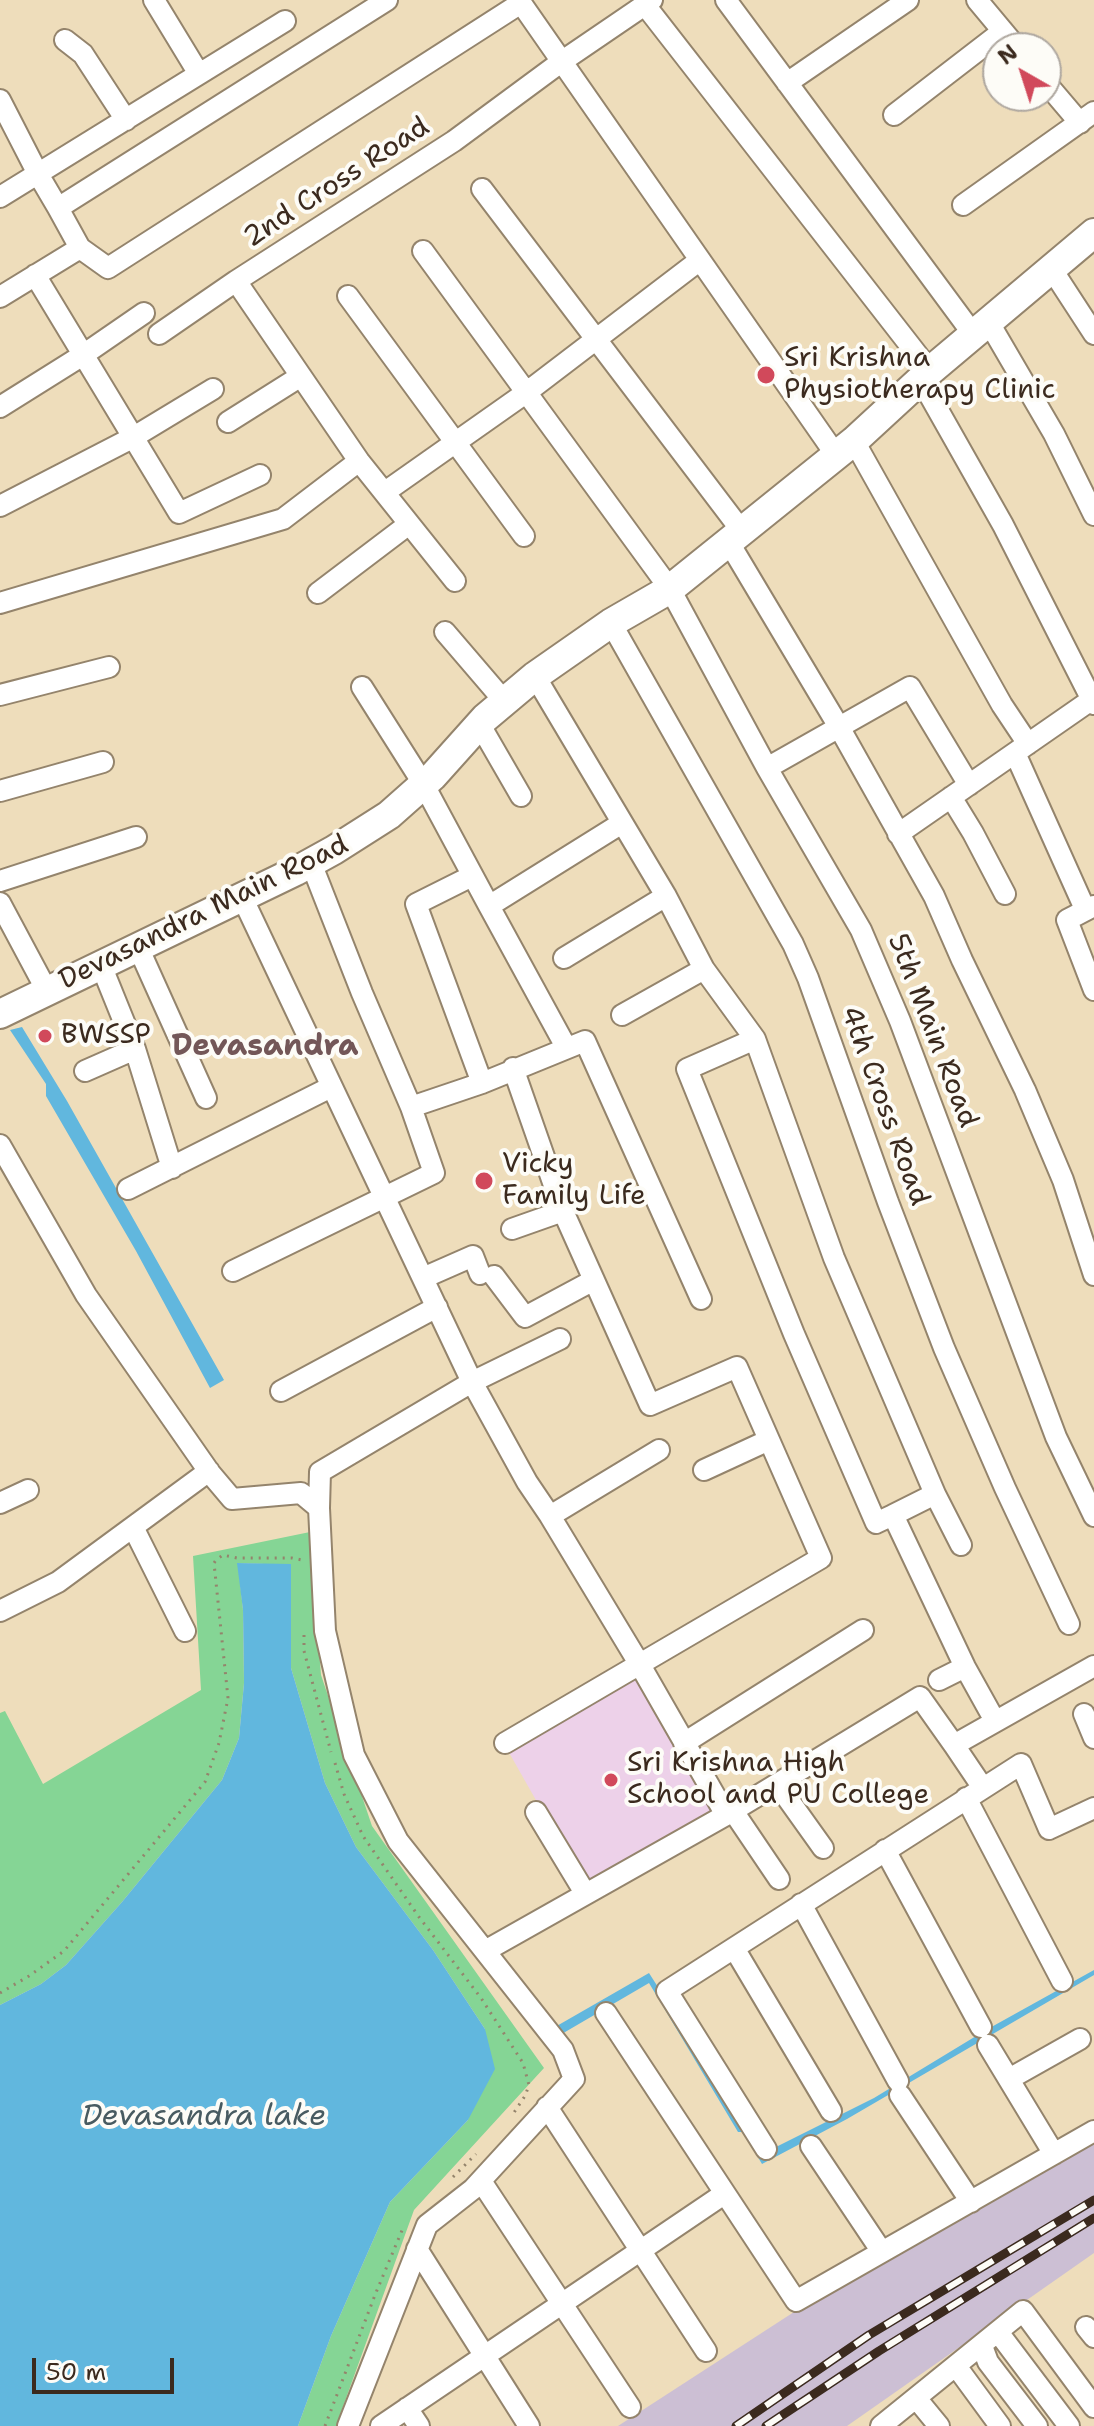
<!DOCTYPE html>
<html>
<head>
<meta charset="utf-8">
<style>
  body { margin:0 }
  #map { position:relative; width:1094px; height:2426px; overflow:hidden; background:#edb; font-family:"Shantell Sans",sans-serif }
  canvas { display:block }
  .north { position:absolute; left:982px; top:32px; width:80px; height:80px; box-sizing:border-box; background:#fdfcf7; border:2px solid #afa8a0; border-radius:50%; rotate:321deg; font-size:22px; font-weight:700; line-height:32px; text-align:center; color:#3b2a1e }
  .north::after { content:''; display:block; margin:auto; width:28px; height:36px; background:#d1495b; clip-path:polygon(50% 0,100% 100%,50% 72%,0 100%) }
  .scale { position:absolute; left:32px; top:2358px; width:142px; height:36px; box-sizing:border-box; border:4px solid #3b2a1e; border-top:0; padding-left:10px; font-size:24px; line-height:28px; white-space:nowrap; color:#3b2a1e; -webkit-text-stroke:6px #fdfcf7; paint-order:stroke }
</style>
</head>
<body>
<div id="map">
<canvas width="1094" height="2426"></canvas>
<div class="north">N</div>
<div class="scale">50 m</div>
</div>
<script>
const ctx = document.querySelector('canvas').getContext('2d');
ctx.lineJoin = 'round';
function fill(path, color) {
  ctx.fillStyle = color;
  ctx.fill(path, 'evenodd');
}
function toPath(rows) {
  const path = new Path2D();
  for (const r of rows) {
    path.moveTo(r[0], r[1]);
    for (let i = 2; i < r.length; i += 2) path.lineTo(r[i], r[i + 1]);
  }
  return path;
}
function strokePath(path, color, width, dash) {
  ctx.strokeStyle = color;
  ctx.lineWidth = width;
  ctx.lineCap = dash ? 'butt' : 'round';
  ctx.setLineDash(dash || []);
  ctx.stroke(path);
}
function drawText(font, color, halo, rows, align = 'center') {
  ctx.font = font + ' "Shantell Sans",sans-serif';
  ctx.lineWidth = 8;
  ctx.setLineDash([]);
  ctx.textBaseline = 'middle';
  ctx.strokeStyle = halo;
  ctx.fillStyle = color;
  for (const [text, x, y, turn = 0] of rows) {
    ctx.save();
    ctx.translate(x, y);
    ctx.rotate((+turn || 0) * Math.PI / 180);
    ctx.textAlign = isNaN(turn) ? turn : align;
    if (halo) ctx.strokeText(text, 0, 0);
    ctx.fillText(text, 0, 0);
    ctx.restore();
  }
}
fill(toPath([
  [637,1674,714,1810,584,1885,507,1749]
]), '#edd1e9');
fill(toPath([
  [1094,2144,1094,2253,847,2426,618,2426,794,2312]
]), '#ccbfd4');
fill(toPath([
  [310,1532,321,1675,372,1826,544,2068,414,2210,336,2426,298,2426,331,2336,390,2202,468,2120,485,2029,433,1950,356,1847,325,1783,291,1668,291,1565,238,1563,243,1610,244,1683,239,1738,222,1780,122,1902,66,1965,41,1984,0,2005,0,1713,5,1711,43,1784,201,1690,193,1556]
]), '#85d595');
fill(toPath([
  [22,1027,67,1101,224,1380,210,1388,136,1251,46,1096,46,1084,10,1030],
  [237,1563,291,1564,291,1668,325,1783,356,1847,433,1950,485,2029,495,2069,468,2120,390,2202,331,2336,298,2426,0,2426,0,2005,41,1984,66,1965,122,1902,222,1780,239,1738,244,1683,243,1610],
  [1094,1970,1094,1975,847,2119,762,2164,743,2132,738,2132,649,1983,560,2035,555,2027,649,1973,764,2153,874,2098,986,2030]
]), '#61b7de');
const street = toPath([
  [154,0,199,74],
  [726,0,973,334],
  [977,0,1017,48],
  [645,5,930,371],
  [65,40,83,54,126,120],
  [787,83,908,0],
  [1046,83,1080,123],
  [0,100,38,174,58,208,387,0],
  [894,115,1003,31],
  [482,189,741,530],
  [0,197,285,21],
  [963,205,1094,112],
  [58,208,80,248],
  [423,251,670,589,767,768,861,930,900,1021,1056,1437,1094,1516],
  [1051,268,1094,334],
  [35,275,179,513,260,475],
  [348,296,524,536],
  [0,297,80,248,108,268,521,3,836,455],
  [988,321,1054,434,1094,515],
  [159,334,236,281],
  [921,380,1003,525,1094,704],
  [0,407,83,355,144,313],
  [228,422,301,376],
  [854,441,1002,705,1028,744],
  [385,492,527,392,700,260],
  [0,506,132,438,213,389],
  [728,541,839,727,934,896,962,960,1025,1090,1063,1180,1094,1275],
  [455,581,359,461,236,281,454,141,561,62,652,0],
  [318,593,409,524],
  [0,603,283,519,359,461],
  [611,623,793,944,808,978,888,1202,944,1348,1005,1488,1069,1624],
  [445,632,505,702],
  [535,676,666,896,704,969,755,1039,687,1069,794,1334,876,1523,893,1515],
  [362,687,424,785,489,906],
  [0,695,109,667],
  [480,725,521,796],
  [1015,753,1085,909],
  [767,768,910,687,969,785],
  [0,791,103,762],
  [951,797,973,833,1005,894],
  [898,834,1094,698],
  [472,876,416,904,482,1083],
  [0,881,136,837],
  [242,897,472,1382,527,1482,550,1516,659,1450],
  [0,903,47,991],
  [1094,906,1067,920,1094,990],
  [138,947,206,1098],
  [564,958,666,896],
  [101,965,135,1049,172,1168],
  [622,1015,704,969],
  [755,1039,834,1258,935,1494,893,1515,965,1667,995,1721],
  [566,1047,489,906,622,823],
  [85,1071,135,1049],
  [411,1107,482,1083,585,1041,701,1299],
  [0,1145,86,1295,210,1473,232,1499,301,1493,319,1508,325,1631,354,1755,398,1841,563,2050,574,2079,473,2189,427,2225,348,2426],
  [128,1189,331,1087],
  [512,1229,563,1211],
  [233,1271,434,1173,411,1107,362,993,311,863],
  [494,1276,525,1317,594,1280],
  [423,1278,473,1256,480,1274],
  [281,1391,437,1307],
  [704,1470,769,1440],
  [935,1494,961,1545],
  [0,1503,28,1490],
  [319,1508,320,1472,472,1382,560,1339],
  [550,1516,640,1665,726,1815],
  [133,1527,185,1631],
  [0,1611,58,1582,209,1471],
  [939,1680,965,1667],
  [1084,1714,1094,1738],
  [505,1743,821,1558,737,1367,650,1405,563,1211,513,1068],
  [684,1743,863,1630],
  [954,1745,983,1788],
  [778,1785,823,1848],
  [966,1798,1062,1981],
  [733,1811,779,1879],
  [536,1812,585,1893],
  [885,1850,981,2027],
  [801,1904,898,2081],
  [734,1948,831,2111],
  [485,1951,726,1815,920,1697,954,1745,1094,1666],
  [606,2013,796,2301,1094,2131],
  [988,2045,1054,2154],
  [1009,2079,1080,2039],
  [900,2095,971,2202],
  [547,2107,706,2351],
  [811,2146,882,2252],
  [766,2149,667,1991,1021,1764,1049,1829,1094,1808],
  [481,2181,630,2407],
  [417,2249,529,2426],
  [1086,2327,1094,2337],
  [998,2332,1069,2426],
  [982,2346,988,2362,1037,2426],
  [956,2366,1000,2426],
  [916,2398,939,2426],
  [407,2408,419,2426],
  [381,2426,724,2194],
  [881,2426,1023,2311,1094,2407]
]);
const secondary = toPath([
  [0,1014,296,871,334,850,389,815,433,776,485,718,535,676,611,623,670,589,854,441,930,371,1094,233]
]);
strokePath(street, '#94846c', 24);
strokePath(secondary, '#94846c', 32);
strokePath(toPath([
  [304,1635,304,1651,331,1752],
  [335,1763,344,1794,363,1836,419,1917,481,1998,523,2063,529,2085,525,2096,511,2117],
  [0,1993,29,1976,64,1951,205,1782,219,1743,228,1698,214,1563,216,1560,223,1555,237,1558,292,1558,302,1560],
  [453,2177,476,2154],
  [325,2426,375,2295,403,2228]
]), '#94846c', 3, [2, 6]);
strokePath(street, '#fff', 20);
strokePath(secondary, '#fff', 28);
const rail = toPath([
  [736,2426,869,2335,1094,2200],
  [766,2426,879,2351,1094,2218]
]);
strokePath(rail, '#3b2a1e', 9);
strokePath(rail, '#fdfcf7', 6, [18]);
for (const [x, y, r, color] of [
  [766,375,10,"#d1495b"],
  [45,1036,8,"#d1495b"],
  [484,1181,10,"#d1495b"],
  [611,1780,8,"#d1495b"]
]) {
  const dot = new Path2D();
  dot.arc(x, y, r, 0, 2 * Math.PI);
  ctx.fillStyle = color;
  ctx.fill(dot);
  strokePath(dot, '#fdfcf7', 3);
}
drawText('28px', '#3b2a1e', '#fdfcf7', [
  ["2nd Cross Road",337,183,-33],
  ["Devasandra Main Road",204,913,-26],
  ["5th Main Road",932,1031,69],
  ["4th Cross Road",884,1106,70]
]);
drawText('28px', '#3b2a1e', '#fdfcf7', [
  ["Sri Krishna",784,359],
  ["Physiotherapy Clinic",784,391],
  ["BWSSP",61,1036],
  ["Vicky",502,1165],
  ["Family Life",502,1197],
  ["Sri Krishna High",627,1764],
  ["School and PU College",627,1796]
], 'left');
drawText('bold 30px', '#735758', '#fdfcf7', [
  ["Devasandra",265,1047]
]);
drawText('italic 30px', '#485b61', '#fdfcf7', [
  ["Devasandra lake",204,2117]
]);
</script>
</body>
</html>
